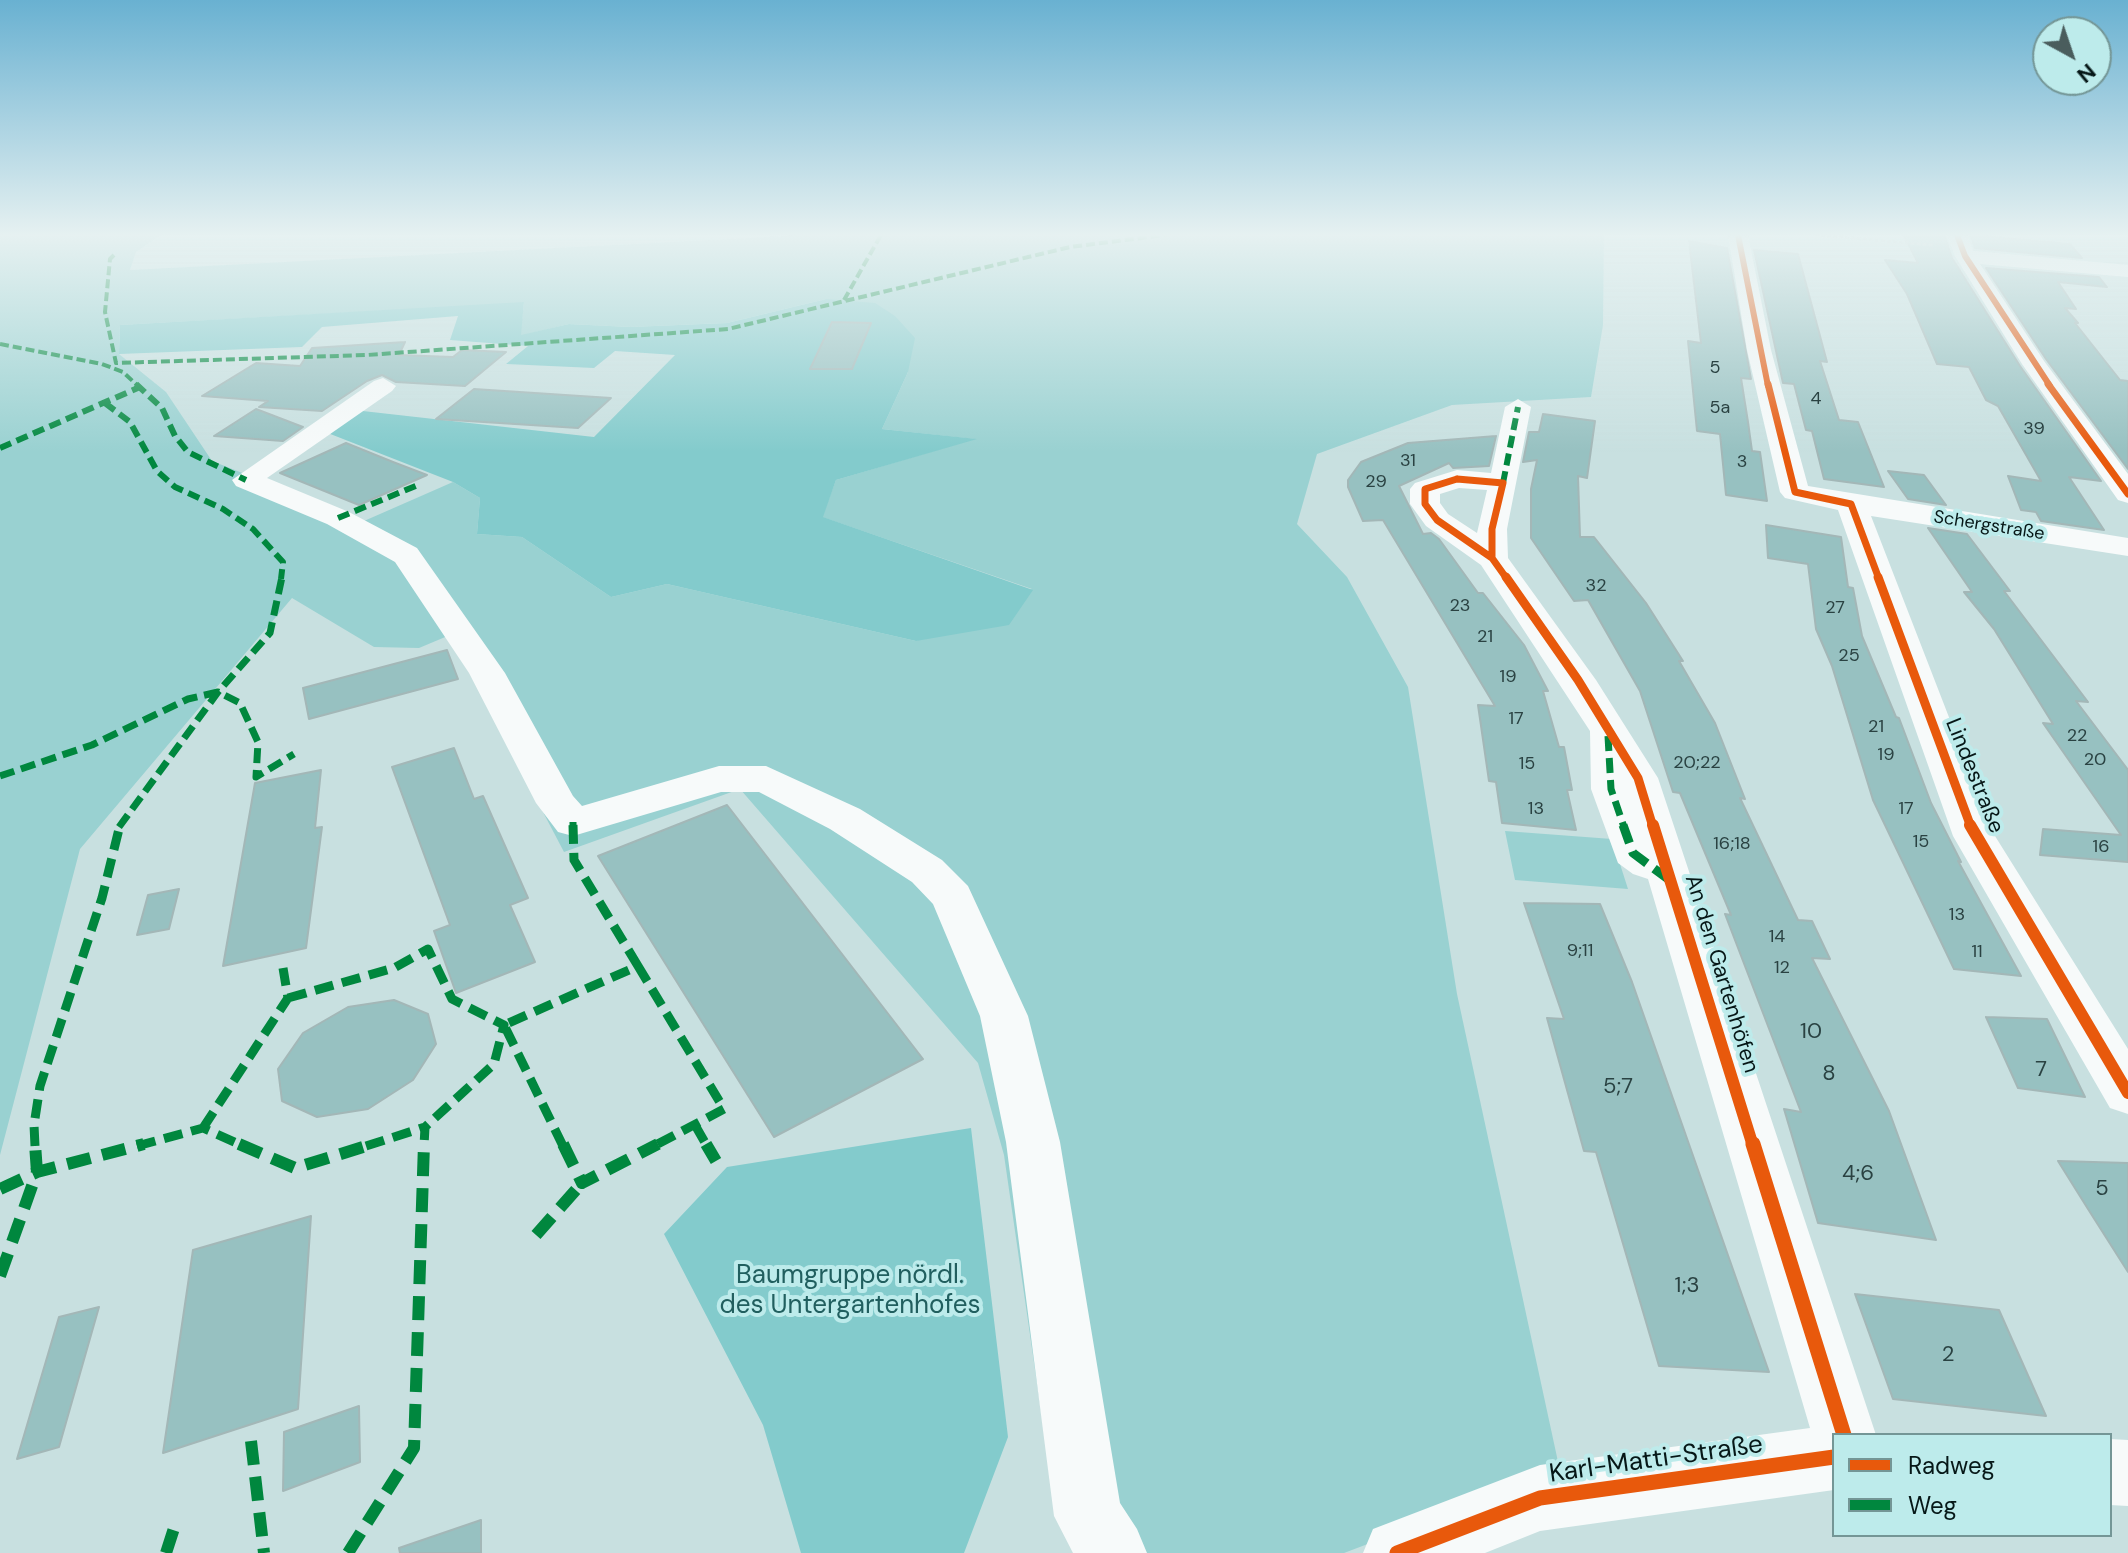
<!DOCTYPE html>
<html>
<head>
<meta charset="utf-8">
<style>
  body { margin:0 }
  #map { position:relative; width:2128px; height:1553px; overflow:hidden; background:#c8e0e0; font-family:"DM Sans",sans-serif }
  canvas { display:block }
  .legend { position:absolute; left:1832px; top:1433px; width:280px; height:104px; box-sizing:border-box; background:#bdebeb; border:2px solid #749696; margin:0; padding:10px 14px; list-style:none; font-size:24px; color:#061717 }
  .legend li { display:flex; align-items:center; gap:16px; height:40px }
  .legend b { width:40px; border:2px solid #749696 }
  .north { position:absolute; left:2032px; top:16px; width:80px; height:80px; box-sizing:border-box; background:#bdebeb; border:2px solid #749696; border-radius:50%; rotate:140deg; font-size:22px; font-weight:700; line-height:32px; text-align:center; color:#061717 }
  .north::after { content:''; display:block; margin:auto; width:28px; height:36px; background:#4a5d5d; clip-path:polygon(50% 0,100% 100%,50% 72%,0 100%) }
</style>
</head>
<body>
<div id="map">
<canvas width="2128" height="1553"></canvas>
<ul class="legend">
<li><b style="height:10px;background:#e8590c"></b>Radweg</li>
<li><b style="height:10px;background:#00873e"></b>Weg</li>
</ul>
<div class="north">N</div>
</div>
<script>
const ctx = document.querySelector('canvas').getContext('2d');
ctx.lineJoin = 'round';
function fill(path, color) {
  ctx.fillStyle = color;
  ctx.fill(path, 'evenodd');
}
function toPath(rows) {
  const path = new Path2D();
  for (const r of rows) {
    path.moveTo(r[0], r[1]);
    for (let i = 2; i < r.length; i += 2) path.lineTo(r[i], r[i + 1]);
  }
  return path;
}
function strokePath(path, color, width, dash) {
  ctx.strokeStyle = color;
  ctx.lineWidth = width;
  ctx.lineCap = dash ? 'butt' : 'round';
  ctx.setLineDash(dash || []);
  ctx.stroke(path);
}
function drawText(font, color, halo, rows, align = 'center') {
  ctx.font = font + ' "DM Sans",sans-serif';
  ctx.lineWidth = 8;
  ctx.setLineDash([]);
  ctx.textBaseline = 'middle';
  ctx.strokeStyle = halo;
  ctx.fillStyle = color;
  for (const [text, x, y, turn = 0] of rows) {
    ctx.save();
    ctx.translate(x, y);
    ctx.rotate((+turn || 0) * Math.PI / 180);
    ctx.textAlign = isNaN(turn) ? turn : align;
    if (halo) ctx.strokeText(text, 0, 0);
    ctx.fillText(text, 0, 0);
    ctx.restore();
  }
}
fill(toPath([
  [0,235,161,235,136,252,130,270,806,235,1604,235,1603,325,1591,397,1452,405,1317,454,1297,524,1347,577,1408,687,1457,994,1560,1471,1344,1553,1078,1553,1051,1480,1004,1155,978,1063,740,789,564,852,450,635,419,648,374,647,292,598,80,849,0,1155],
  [826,299,908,372,882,429,974,439,836,480,822,517,1032,589,916,641,667,584,611,597,522,537,477,534,480,498,453,482,364,521,212,461,166,392,119,354,120,325,524,303,520,336,569,324,630,327,727,323],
  [1505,831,1612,839,1628,889,1515,880]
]), '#99d1d1');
fill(toPath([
  [826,299,875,303,895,316,915,338,908,372,882,429,977,439,836,480,823,517,1033,590,1009,625,916,641,667,584,611,597,522,537,477,534,480,498,453,482,315,428,345,409,594,437,675,355,615,351,594,368,506,364,528,346,450,340,458,316,322,327,302,347,119,354,120,325,524,302,521,335,569,324,630,327,727,323],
  [971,1128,1008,1437,964,1553,801,1553,763,1425,664,1234,727,1167]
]), '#83cbcc');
const building = toPath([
  [1903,234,1944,234,1952,258,2020,366,2101,481,2069,477,2104,530,2041,521,2036,512,2021,510,2008,476,2041,481,1998,406,1986,400,1969,367,1937,364,1907,294,1885,260,1918,263,1903,234],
  [1970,235,2070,244,2082,258,1975,248,1970,235],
  [1689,241,1727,248,1751,379,1741,378,1748,422,1752,451,1760,452,1767,501,1726,495,1720,434,1697,431,1688,341,1701,343,1689,241],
  [1754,250,1798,254,1827,362,1820,361,1839,420,1858,422,1884,487,1824,479,1812,431,1806,430,1794,384,1783,383,1754,250],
  [1986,268,2099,277,2107,287,2058,282,2076,309,2065,308,2078,323,2075,323,2120,380,2128,381,2128,469,2046,359,1986,268],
  [832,322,871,323,852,369,810,369,832,322],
  [405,342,399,355,453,357,462,350,506,352,465,386,396,382,382,375,367,381,322,411,259,407,268,401,202,396,256,363,300,366,312,348,405,342],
  [474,389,611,398,578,428,436,419,474,389],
  [256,409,303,427,283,441,214,436,256,409],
  [1543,414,1595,421,1587,478,1578,476,1580,537,1594,537,1646,603,1683,661,1679,661,1715,723,1745,799,1740,798,1798,920,1812,921,1830,959,1812,958,1889,1111,1936,1240,1818,1223,1784,1109,1801,1112,1725,914,1731,915,1680,793,1673,792,1640,691,1588,600,1574,601,1531,538,1531,489,1537,460,1523,462,1529,432,1539,432,1543,414],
  [1496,436,1489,466,1453,468,1449,463,1399,486,1423,534,1431,533,1439,539,1478,593,1483,593,1524,645,1548,691,1543,691,1559,747,1564,747,1572,790,1567,790,1576,830,1502,823,1496,782,1489,781,1478,705,1495,706,1383,520,1363,521,1348,487,1348,480,1361,462,1408,443,1496,436],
  [346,443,393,462,427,475,359,505,280,473,346,443],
  [1888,471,1924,475,1946,505,1908,499,1888,471],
  [1766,525,1841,537,1848,587,1853,588,1862,636,1896,717,1899,718,1931,803,1961,862,1958,861,2021,976,1954,969,1873,800,1832,666,1816,629,1808,564,1768,558,1766,525],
  [1928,528,1967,534,2010,591,2004,591,2088,702,2076,701,2128,770,2128,862,2040,855,2043,829,2121,835,2043,723,2053,724,1994,629,1964,592,1972,592,1928,528],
  [447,650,458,679,309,719,303,688,447,650],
  [454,748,474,799,483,796,528,898,510,905,535,962,456,993,434,931,450,925,392,767,454,748],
  [321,770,315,828,322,827,306,948,223,966,255,783,321,770],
  [727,805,923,1059,774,1137,598,856,727,805],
  [179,889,169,929,137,935,148,895,179,889],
  [1524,903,1600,904,1632,982,1769,1372,1659,1366,1596,1152,1584,1151,1547,1018,1564,1019,1524,903],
  [394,1000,428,1014,436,1044,413,1080,368,1109,317,1117,282,1101,278,1069,303,1033,348,1007,394,1000],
  [1986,1017,2047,1019,2085,1097,2018,1088,1986,1017],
  [2058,1161,2128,1163,2128,1272,2088,1209,2058,1161],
  [311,1216,298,1409,163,1453,193,1250,311,1216],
  [1855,1294,1999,1310,2046,1416,1893,1399,1855,1294],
  [99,1307,59,1447,17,1459,59,1317,99,1307],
  [359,1406,360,1462,283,1491,284,1432,359,1406],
  [481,1520,481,1553,400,1553,399,1548,481,1520]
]);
fill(building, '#97c1c1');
strokePath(building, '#a3b7b7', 2);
strokePath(toPath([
  [1815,235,1933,245]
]), '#c3caca', 3, [4, 2]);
fill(toPath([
  [1728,235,1748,235,1771,350,1808,486,2128,538,2128,556,1871,516,1995,836,2128,1049,2128,1114,2110,1108,1953,836,1838,510,1785,498,1780,492,1747,350,1728,235],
  [1947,235,1967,235,1973,251,2128,265,2128,277,1980,264,2044,361,2128,474,2128,503,2118,500,2022,364,1955,256,1947,235],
  [383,378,396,386,392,391,267,478,349,512,417,548,505,673,573,796,582,806,719,766,766,766,860,809,942,860,968,886,1028,1016,1060,1142,1120,1503,1137,1529,1147,1553,1073,1553,1054,1516,1006,1142,980,1016,933,904,912,882,830,829,759,792,721,792,573,836,558,832,536,803,469,673,395,562,327,524,236,486,232,480,374,381,383,378],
  [1518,399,1531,407,1507,529,1508,558,1596,680,1658,778,1876,1435,1834,1435,1834,1490,1540,1531,1485,1553,1363,1553,1373,1529,1540,1465,1810,1428,1648,879,1633,874,1618,863,1591,789,1590,731,1481,565,1426,526,1410,504,1410,489,1415,483,1457,470,1491,473,1505,407,1518,399],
  [1459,488,1487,490,1477,533,1448,514,1440,503,1440,494,1459,488],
  [2110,1439,2128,1440,2128,1506,2110,1505,2110,1439]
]), '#f7fafa');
strokePath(toPath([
  [114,255,110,259,105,312,116,363,367,355,728,329,1070,247,1165,235],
  [844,300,881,235],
  [0,344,102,364,123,372,138,386]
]), '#00873e', 4, [9, 4]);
strokePath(toPath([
  [136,384,162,408,175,436,188,452,246,480],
  [105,403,130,422,157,471,175,487,223,509,253,529,283,562,281,579],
  [0,448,140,387],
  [1503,483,1518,407],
  [338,518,418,485]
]), '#00873e', 6, [12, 6]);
strokePath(toPath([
  [1608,736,1611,789,1624,827],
  [0,776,92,745,188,699,218,692,240,703,258,742,256,777,294,754],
  [573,822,573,827],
  [119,827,218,692,270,633,282,577]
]), '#00873e', 7, [15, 7]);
strokePath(toPath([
  [573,825,574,860,638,966],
  [1623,825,1633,853,1668,879],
  [288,998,394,968,428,949,452,999,504,1025,494,1064,425,1127],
  [695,1125,707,1146],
  [203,1128,288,998,283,968],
  [35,1146,34,1125,40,1086,102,898,120,825],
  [137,1146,203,1128,243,1146],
  [366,1146,425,1127,424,1146],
  [563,1146,504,1025,638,966,724,1109,654,1146]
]), '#00873e', 9, [19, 9]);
strokePath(toPath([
  [239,1144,295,1168,373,1144],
  [563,1144,582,1183,658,1144],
  [706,1144,716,1161],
  [0,1189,37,1172,144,1144],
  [536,1235,582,1183],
  [0,1276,37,1172,35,1144],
  [251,1441,264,1553],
  [166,1553,177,1519],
  [348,1553,414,1448,424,1144]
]), '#00873e', 12, [24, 12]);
strokePath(toPath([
  [1738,235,1768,386],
  [1957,235,1965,256,2050,386]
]), '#e8590c', 6);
strokePath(toPath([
  [1768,384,1795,492,1851,504,1879,579],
  [2048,384,2128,494],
  [1457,479,1503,483,1492,529,1492,558,1437,520,1425,504,1425,489,1457,479],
  [1492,558,1507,579]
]), '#e8590c', 7);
strokePath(toPath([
  [1506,577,1578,680,1638,778,1653,827],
  [1878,577,1971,827]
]), '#e8590c', 9);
strokePath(toPath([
  [1653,825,1753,1146],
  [1970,825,2128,1093]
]), '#e8590c', 12);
strokePath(toPath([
  [1753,1144,1844,1435],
  [1397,1553,1540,1498,1834,1457]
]), '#e8590c', 15);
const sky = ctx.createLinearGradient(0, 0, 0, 452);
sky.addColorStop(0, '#69b1d1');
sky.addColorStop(0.52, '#e6f1f1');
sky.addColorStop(1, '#e6f1f100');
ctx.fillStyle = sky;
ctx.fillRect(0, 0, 2128, 452);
drawText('18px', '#2a4242', null, [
  ["5",1715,368],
  ["4",1816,399],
  ["5a",1720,408],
  ["39",2034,429],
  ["31",1408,461],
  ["3",1742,462],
  ["29",1376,482],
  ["32",1596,586],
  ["23",1460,606],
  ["27",1835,608],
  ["21",1485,637],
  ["25",1849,656],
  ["19",1508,677],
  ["17",1516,719],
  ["21",1876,727],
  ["22",2077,736],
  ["19",1886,755],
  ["20",2095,760],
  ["20;22",1697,763],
  ["15",1527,764],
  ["13",1536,809],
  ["17",1906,809],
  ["15",1921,842],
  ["16;18",1732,844],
  ["16",2101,847],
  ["13",1957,915],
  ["14",1777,937],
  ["9;11",1580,951],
  ["11",1977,952],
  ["12",1782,968]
]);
drawText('18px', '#061717', '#bdebeb', [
  ["Schergstraße",1989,526,9]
]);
drawText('22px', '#061717', '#bdebeb', [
  ["Lindestraße",1974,776,68],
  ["An den Gartenhöfen",1721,974,73]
]);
drawText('22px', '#2a4242', null, [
  ["10",1811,1032],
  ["7",2041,1070],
  ["8",1829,1074],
  ["5;7",1618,1087],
  ["4;6",1858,1174],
  ["5",2102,1189],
  ["1;3",1687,1286],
  ["2",1948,1355]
]);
drawText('26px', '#215f5f', '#bdebeb', [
  ["Baumgruppe nördl.",850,1276],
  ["des Untergartenhofes",850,1306]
]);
drawText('26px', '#061717', '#bdebeb', [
  ["Karl-Matti-Straße",1656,1460,-8]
]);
</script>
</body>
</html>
